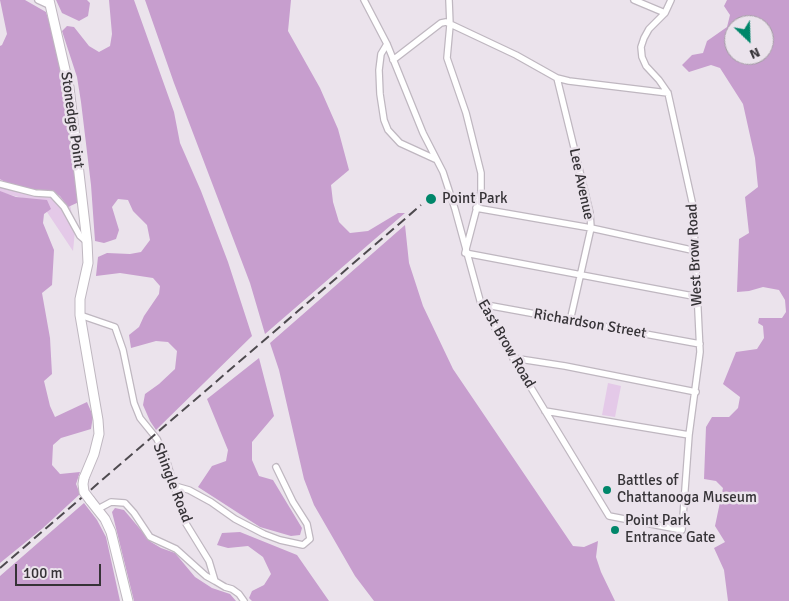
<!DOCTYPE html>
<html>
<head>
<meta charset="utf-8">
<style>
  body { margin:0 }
  #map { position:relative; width:789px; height:601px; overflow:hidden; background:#ebe3ec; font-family:Signika,sans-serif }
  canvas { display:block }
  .north { position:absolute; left:724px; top:15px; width:50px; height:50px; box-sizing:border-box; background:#ebe3ec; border:1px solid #a39da4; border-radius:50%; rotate:156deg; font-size:14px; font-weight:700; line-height:20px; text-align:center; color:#363337 }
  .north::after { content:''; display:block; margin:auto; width:18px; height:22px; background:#00866a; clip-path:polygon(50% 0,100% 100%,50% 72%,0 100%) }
  .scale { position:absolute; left:15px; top:564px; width:86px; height:22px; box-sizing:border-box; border:2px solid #363337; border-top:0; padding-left:6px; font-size:15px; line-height:18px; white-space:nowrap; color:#363337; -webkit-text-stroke:4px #ebe3ec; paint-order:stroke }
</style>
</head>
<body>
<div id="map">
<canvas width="789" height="601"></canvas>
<div class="north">N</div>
<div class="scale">100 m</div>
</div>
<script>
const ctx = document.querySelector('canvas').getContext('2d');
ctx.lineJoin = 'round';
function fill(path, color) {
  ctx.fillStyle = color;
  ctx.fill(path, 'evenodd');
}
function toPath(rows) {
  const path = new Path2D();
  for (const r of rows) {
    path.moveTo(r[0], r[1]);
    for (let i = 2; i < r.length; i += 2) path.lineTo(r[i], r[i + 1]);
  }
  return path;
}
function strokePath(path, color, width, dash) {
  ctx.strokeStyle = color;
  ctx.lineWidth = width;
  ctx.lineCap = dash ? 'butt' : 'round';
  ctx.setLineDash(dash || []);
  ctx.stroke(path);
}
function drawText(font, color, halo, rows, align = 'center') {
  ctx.font = font + ' Signika,sans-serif';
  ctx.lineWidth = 5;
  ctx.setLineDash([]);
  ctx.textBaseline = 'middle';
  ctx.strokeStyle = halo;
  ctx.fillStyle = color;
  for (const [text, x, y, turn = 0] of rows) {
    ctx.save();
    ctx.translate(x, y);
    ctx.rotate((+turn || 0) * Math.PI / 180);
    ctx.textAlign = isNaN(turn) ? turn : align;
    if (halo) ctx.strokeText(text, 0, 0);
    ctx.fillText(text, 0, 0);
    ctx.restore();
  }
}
fill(toPath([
  [55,124,75,231,73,251,41,203,0,192,0,145],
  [608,383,621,386,615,417,602,415]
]), '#e4c9e8');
fill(toPath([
  [0,0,25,0,46,12,55,39,66,89,79,202,68,207,60,196,52,191,22,188,9,184,0,179,0,46,2,45,7,34],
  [56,0,87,0,90,3,88,16,79,21,62,13],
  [109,0,134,0,174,112,180,143,201,191,228,262,252,336,156,430,150,421,143,405,145,394,159,384,175,369,177,351,168,342,156,341,131,348,129,335,139,327,144,316,159,294,160,286,153,278,120,273,96,276,98,257,107,253,130,254,141,252,150,240,147,225,133,211,128,200,118,199,112,207,119,230,116,239,104,243,95,241,91,185,81,102,77,77,62,31,67,26,74,27,89,46,99,52,110,46,112,34],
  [145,0,291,0,288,31,320,88,338,129,349,170,331,185,333,202,339,222,350,233,368,231,398,213,405,213,265,334,250,283,174,83],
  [727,0,789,0,789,601,728,601,724,570,714,548,725,542,715,526,723,488,716,481,704,479,706,427,712,417,729,417,738,408,740,397,723,384,736,352,757,349,764,338,763,326,758,323,759,318,782,318,786,312,785,300,779,290,763,287,749,291,737,292,739,239,749,233,745,197,758,187,755,158,743,104,720,68,711,65,689,72,682,65,692,55,703,53,707,41,727,27,730,15,724,6],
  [734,25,764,25,764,55,734,55],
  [0,191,16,197,47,200,51,209,44,214,43,223,54,250,52,285,42,293,50,338,52,374,44,381,50,406,55,417,87,402,93,416,91,429,61,438,53,445,52,465,60,474,80,472,76,484,80,494,43,528,0,563],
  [405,225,409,263,423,306,453,369,573,546,584,547,598,541,596,557,601,572,615,601,374,601,355,576,314,505,304,479,279,370,270,343],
  [259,358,274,416,252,442,252,460,259,476,273,480,302,528,300,535,291,536,260,527,198,487,212,466,226,461,228,450,207,399],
  [84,503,97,520,106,537,120,601,0,601,0,576],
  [115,508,124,510,151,542,161,548,175,553,195,577,212,588,230,594,236,601,134,601,112,512],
  [240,532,297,555,329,601,252,601,249,598,252,591,264,585,271,574,263,557,248,546,228,548,217,545,222,533]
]), '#c79ece');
const minor = toPath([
  [38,0,51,6],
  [364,0,387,44,423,133,443,172,455,209,481,304,502,340,609,516,682,530,689,435,700,352,693,206,668,93,659,80,646,66,642,57,641,47,644,38,649,29,665,13,671,0],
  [449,0,450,25,447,58,466,113,481,173,481,192,465,253,698,297],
  [634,0,665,13],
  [387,44,381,54,379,70,380,94,384,120,388,130,400,143,435,159],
  [393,60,441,23,446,22,516,55,557,78,569,81,668,93],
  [557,78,590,213,591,228,570,321],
  [0,184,35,193,52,194,64,207,80,236,87,242],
  [476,208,591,228,696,251],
  [481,304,700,344],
  [80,315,115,327,123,350,134,403,140,418,157,439,166,459,185,522,209,561,215,581,225,587,232,589,239,594,244,601],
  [513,358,565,366,696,392],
  [545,411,689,435],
  [175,486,189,490,211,502,235,519,264,534,280,540,303,545,310,539,307,524,293,502,276,467],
  [98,509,111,502,125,503,134,513,150,537,176,549,206,576,215,581]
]);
const secondary = toPath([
  [49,0,69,87,87,242,88,263,80,299,80,315,98,420,99,434,94,454,84,478],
  [90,500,105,519,111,532,128,601]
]);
strokePath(minor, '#bfb7c0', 8);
strokePath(secondary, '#bfb7c0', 11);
strokePath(minor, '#fff', 5.5);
strokePath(secondary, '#fff', 9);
strokePath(toPath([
  [0,568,421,205]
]), '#4e4a4f', 2, [10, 5]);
const secondaryBridge = toPath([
  [84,478,83,484,84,492,90,500]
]);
strokePath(secondaryBridge, '#bfb7c0', 11, []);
strokePath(secondaryBridge, '#fff', 9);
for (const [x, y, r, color] of [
  [431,199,6,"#00866a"],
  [607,490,5,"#00866a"],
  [615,530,5,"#00866a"]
]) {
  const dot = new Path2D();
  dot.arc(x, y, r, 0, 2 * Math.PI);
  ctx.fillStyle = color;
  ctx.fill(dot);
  strokePath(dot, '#ebe3ec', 2);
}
drawText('15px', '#363337', '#ebe3ec', [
  ["Stonedge Point",72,120,82],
  ["Lee Avenue",581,184,78],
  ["West Brow Road",695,255,-93],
  ["Richardson Street",590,324,10],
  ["East Brow Road",506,344,60],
  ["Shingle Road",172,483,69]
]);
drawText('15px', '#363337', '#ebe3ec', [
  ["Point Park",442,199],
  ["Battles of",617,481],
  ["Chattanooga Museum",617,498],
  ["Point Park",625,521],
  ["Entrance Gate",625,538]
], 'left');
</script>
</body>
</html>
